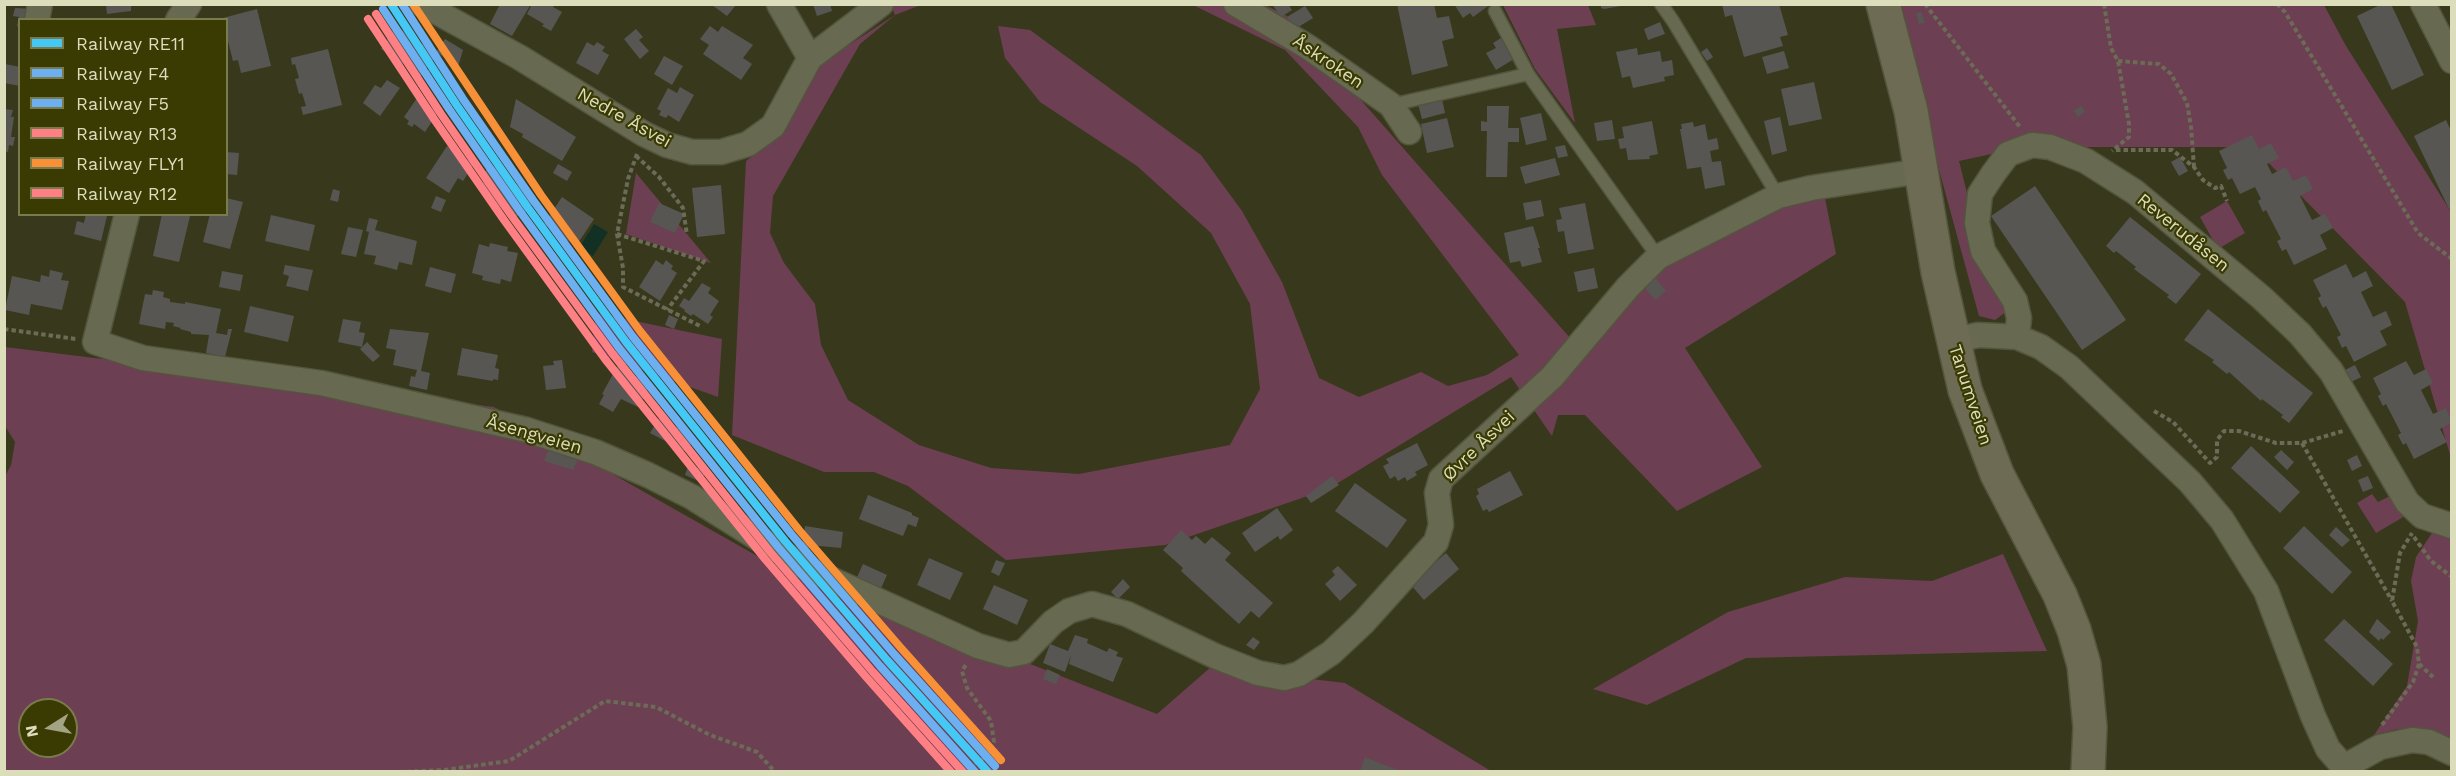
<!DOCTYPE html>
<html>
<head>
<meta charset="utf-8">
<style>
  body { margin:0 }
  #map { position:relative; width:2456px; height:776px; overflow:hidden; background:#38391c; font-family:"Work Sans",sans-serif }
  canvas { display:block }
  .frame { position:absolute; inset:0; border:6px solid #dbddbb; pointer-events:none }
  .legend { position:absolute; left:18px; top:18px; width:210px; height:198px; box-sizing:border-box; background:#3a3a03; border:2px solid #7a7b4d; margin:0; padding:8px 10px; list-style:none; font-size:18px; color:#dbddbb }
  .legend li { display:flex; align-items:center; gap:12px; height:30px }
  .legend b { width:30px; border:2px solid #7a7b4d }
  .north { position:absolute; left:18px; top:698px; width:60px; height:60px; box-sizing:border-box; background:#3a3a03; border:2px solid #7a7b4d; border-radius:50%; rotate:259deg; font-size:16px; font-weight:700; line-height:24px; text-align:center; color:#dbddbb }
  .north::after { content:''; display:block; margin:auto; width:21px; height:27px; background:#a2a483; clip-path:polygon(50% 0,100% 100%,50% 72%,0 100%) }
</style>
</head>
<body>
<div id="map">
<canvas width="2456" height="776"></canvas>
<div class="frame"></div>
<ul class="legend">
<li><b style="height:8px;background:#44c8f5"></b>Railway RE11</li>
<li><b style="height:8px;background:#6db0f2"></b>Railway F4</li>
<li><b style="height:8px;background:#6db0f2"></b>Railway F5</li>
<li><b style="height:8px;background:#ff8084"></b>Railway R13</li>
<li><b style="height:8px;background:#f89038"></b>Railway FLY1</li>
<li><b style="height:8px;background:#ff8084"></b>Railway R12</li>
</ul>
<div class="north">N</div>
</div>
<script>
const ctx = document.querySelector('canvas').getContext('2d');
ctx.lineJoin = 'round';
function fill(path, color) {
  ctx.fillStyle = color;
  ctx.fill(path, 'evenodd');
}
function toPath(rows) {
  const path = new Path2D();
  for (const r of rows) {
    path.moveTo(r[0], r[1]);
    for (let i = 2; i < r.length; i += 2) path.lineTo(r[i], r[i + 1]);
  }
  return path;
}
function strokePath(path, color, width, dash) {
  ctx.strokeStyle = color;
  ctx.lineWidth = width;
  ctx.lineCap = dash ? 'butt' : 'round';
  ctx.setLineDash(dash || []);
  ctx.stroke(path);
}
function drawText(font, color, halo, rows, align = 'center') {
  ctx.font = font + ' "Work Sans",sans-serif';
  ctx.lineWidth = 4.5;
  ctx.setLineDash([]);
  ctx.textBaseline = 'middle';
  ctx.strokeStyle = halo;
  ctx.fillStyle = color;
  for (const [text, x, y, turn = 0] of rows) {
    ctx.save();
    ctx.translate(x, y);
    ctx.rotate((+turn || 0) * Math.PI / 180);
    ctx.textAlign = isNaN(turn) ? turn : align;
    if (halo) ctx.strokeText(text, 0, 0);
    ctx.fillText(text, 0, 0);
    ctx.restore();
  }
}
fill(toPath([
  [891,5,921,5,895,15,860,44,773,196,770,233,784,263,815,304,821,345,848,400,919,445,991,468,1079,474,1230,445,1260,389,1250,304,1211,233,1137,166,1040,102,1005,58,998,26,1030,30,1201,155,1242,211,1282,282,1319,378,1359,397,1421,372,1448,386,1487,375,1519,355,1382,175,1358,127,1285,50,1193,5,1265,5,1287,16,1571,339,1658,262,1823,188,1836,254,1685,348,1762,467,1677,511,1585,415,1558,415,1552,436,1511,377,1328,489,1165,545,1006,560,908,486,874,472,824,472,732,435,746,161,768,145,821,63,895,15],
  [1503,5,1588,5,1596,25,1557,29,1575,123,1535,69],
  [1894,5,2324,5,2346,46,2451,212,2451,458,2405,302,2253,147,2069,147,2047,142,1959,161,1988,277,2010,309,1995,320,1979,316],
  [636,173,711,263,626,234],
  [2227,201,2245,233,2218,249,2200,217],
  [596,313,722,339,718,397,592,352],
  [5,347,494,407,759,557,1157,714,1211,667,1345,683,1491,771,5,771,4,478,11,465,15,442,5,426],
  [30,710,66,710,66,746,30,746],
  [2372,494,2378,502,2392,495,2405,516,2376,533,2357,503],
  [2432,533,2451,535,2451,741,2398,729,2374,735,2407,686,2418,621,2411,581,2416,557],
  [2003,554,2047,651,1746,658,1647,705,1593,689,1728,612,1845,577,1932,581]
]), '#6d3f52');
fill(toPath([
  [594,224,608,232,593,256,579,248]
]), '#123024');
fill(toPath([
  [106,4,131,4,131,11,107,14],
  [500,4,531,4,512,36,490,24],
  [532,4,555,4,553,7,562,12,551,31,542,26,544,24,527,14],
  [813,4,830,4,832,11,817,16],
  [1272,4,1288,4,1292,10,1281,17],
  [1397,4,1434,4,1437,18,1449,16,1454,38,1442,41,1448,66,1412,75],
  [1454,4,1491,4,1473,17,1470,13,1463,18],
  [1601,4,1621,4,1621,6,1604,9,1601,8],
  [1722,4,1779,4,1788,35,1780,37,1783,46,1744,57,1732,15,1725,17],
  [2382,4,2391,4,2424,75,2392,90,2357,16],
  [712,5,736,5,727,16],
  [1305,6,1313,18,1295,29,1287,17],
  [15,8,32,9,31,20,20,20,20,27,17,26,19,17,13,16],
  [257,9,271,66,241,73,238,60,233,61,226,33,226,20,219,19],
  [1921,12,1925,23,1919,24,1916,13],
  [1660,22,1665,34,1648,40,1644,29],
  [396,26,437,54,426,69,431,71,428,77,423,74,421,76,381,49],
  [710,26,718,32,722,26,753,45,743,58,752,64,741,80,703,54,709,45,700,39],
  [636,29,643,37,639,40,649,51,640,59,624,39],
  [1506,35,1519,56,1496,70,1486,53,1496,48,1493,43],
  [445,39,463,50,458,67,436,52],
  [587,42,594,46,597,42,605,47,602,51,609,55,598,75,576,63],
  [1637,48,1638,55,1660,51,1662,62,1672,60,1674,75,1664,77,1665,81,1633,88,1630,76,1622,78,1616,52],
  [1707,48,1713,57,1707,61,1701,52],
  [328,49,342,105,303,115,301,107,306,106,302,93,299,94,295,79,299,78,295,64,292,65,291,58],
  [1784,51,1789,68,1767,74,1762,57],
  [664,56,683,66,672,85,654,74],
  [5,64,20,67,20,86,4,83],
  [387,80,400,88,380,116,363,103,375,85,381,88],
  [1814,82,1822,119,1789,126,1781,89],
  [680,87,694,95,679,122,668,115,666,118,659,115,661,111,657,109,668,88,677,93],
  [417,98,438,112,425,132,414,124,412,127,407,124,409,121,404,117],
  [516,99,576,137,562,161,522,137,523,134,510,127],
  [1442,99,1445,113,1422,119,1418,104],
  [1487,106,1509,106,1508,128,1519,128,1519,142,1508,142,1507,177,1486,177,1487,131,1481,131,1481,121,1487,122],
  [2081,106,2085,112,2078,117,2074,111],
  [4,109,13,110,11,117,14,117,11,137,15,137,13,146,9,145,8,152,4,151],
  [1541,113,1547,140,1526,145,1520,118],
  [1780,117,1787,151,1772,155,1764,121],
  [1447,118,1454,147,1427,153,1421,124],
  [1612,120,1615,139,1597,141,1594,123],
  [2446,120,2451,131,2451,208,2449,209,2414,136],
  [1652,121,1658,154,1649,156,1650,159,1628,160,1626,148,1620,149,1618,139,1624,138,1622,127],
  [1693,122,1694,127,1705,124,1708,140,1717,138,1719,149,1710,151,1712,162,1721,161,1725,185,1705,189,1701,167,1687,169,1680,129,1682,129,1681,124],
  [2252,135,2259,149,2271,143,2279,158,2267,164,2272,174,2286,167,2293,181,2306,175,2313,189,2300,196,2312,220,2325,214,2333,228,2320,235,2327,249,2294,265,2286,249,2282,251,2277,241,2281,239,2266,210,2263,212,2258,201,2261,199,2255,187,2240,194,2232,178,2228,180,2223,170,2227,168,2219,151],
  [1565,145,1568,156,1558,158,1555,147],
  [447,146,474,164,463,181,458,178,449,193,426,178],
  [226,152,239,153,237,175,226,174],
  [2180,157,2188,171,2179,176,2171,162],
  [1555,158,1560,175,1525,184,1520,167],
  [488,162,536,200,523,215,520,213,515,219,494,203,496,201,482,188],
  [558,164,572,172,567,181,553,173],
  [721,185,725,234,697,237,692,188],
  [2035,186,2126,320,2082,350,1991,216],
  [333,189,340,191,338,202,330,200],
  [436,196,446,200,441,212,431,208],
  [562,197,594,219,576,246,567,240,564,244,557,239,559,234,544,224],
  [226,198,243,202,230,249,203,242,210,214,226,214],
  [1541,200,1544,216,1526,220,1523,203],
  [659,203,684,214,675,233,650,222],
  [1585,203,1594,249,1568,254,1564,231,1558,232,1556,220,1562,219,1559,208],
  [86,214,107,216,101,241,74,234,77,221,84,223],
  [162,214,190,216,179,262,153,256],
  [271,215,315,225,309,251,265,241],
  [2130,217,2201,274,2176,304,2167,297,2169,295,2134,269,2136,267,2116,251,2114,253,2106,246],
  [369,218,378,220,375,230,417,241,412,265,399,262,397,270,386,267,374,264,376,256,364,254,369,232,366,231],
  [1533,226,1540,248,1538,248,1542,262,1522,267,1520,261,1510,263,1504,233],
  [348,227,363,230,356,257,341,254],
  [490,243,508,247,507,251,518,253,511,282,501,279,500,284,482,280,483,276,472,273,479,244,489,247],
  [656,260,663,265,666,260,673,266,671,269,677,273,660,301,639,287],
  [2346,264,2353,278,2366,271,2373,286,2361,292,2373,317,2386,311,2392,325,2380,331,2387,345,2354,362,2346,346,2342,348,2337,337,2341,335,2326,306,2323,308,2318,298,2321,296,2313,280],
  [285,265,313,270,308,291,286,286,289,276,283,274],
  [430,267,456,274,451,293,425,286],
  [1594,268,1598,288,1578,292,1574,272],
  [50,270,63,273,61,280,69,281,62,310,31,304,29,315,5,310,12,276,40,282,41,275,49,277],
  [222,271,243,275,240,291,219,287],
  [1652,274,1666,291,1655,300,1641,283],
  [702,283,711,288,708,293,719,301,710,315,713,317,708,324,693,314,691,316,684,311,685,310,679,306,684,298,689,301],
  [153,290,164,292,163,297,170,299,170,302,185,304,185,302,221,309,216,333,227,335,228,329,232,329,225,357,206,353,209,335,191,334,191,332,180,329,181,328,173,326,174,323,166,322,165,329,139,324,145,294,152,295],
  [250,306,294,316,288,342,244,332],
  [2208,309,2313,393,2289,423,2281,417,2283,415,2262,399,2261,401,2229,372,2227,374,2212,362,2214,360,2184,340],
  [669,315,678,319,674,329,665,325],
  [343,319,361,322,359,332,365,333,362,347,338,342],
  [390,329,429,333,421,371,430,373,427,390,409,386,411,376,415,377,417,370,393,365,396,350,386,348],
  [367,342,380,356,373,362,360,349],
  [462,348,498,355,495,368,499,369,498,380,493,379,493,381,457,375],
  [562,360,566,388,546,390,543,366,554,365,553,361],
  [2406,361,2414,375,2426,369,2433,383,2421,390,2433,414,2446,408,2451,420,2451,423,2440,429,2447,442,2414,459,2406,443,2403,445,2398,435,2401,433,2386,404,2383,406,2378,396,2381,394,2373,378],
  [618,365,650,385,638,407,621,399,613,412,599,404,604,395,602,394],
  [2355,365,2361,377,2351,382,2345,370],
  [659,418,695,437,686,452,650,433],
  [1417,443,1428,465,1415,472,1417,475,1407,481,1405,477,1398,481,1395,476,1390,479,1383,466,1389,463,1386,459],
  [551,444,581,453,573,470,544,461],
  [2251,446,2300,492,2280,513,2231,468],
  [2281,450,2294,462,2287,470,2274,457],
  [2357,455,2362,466,2352,471,2347,460],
  [689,464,706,471,701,482,685,475],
  [1510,471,1523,495,1489,512,1487,509,1483,511,1476,496,1479,494,1477,489],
  [1332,476,1339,485,1311,503,1306,496],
  [2368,476,2373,488,2363,492,2358,480],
  [1355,483,1407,520,1387,548,1335,511],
  [868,495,912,513,912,515,919,518,916,527,908,524,903,536,859,519],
  [1277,508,1293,530,1280,540,1278,536,1255,552,1242,533],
  [805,526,843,532,841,548,809,545,808,552,802,549],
  [2304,526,2352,572,2332,594,2283,548],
  [2336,527,2350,540,2342,547,2329,535],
  [1181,530,1192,540,1196,536,1205,544,1212,537,1231,553,1225,560,1273,603,1259,618,1251,611,1239,624,1181,571,1183,568,1163,550],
  [1446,553,1459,569,1424,600,1410,584],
  [929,558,963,573,950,600,917,585],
  [996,560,1005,563,999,576,991,572],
  [863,564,887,575,878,595,854,584],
  [1338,566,1357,585,1340,601,1325,584,1335,575,1332,571],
  [1123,579,1130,587,1118,599,1111,592],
  [994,585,1028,600,1017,625,983,609],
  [2344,619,2393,664,2373,686,2324,640],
  [2377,619,2391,632,2383,640,2381,638,2379,641,2369,632],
  [1075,635,1088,639,1087,643,1107,652,1109,648,1118,652,1116,656,1123,658,1113,682,1069,664,1071,655,1065,672,1043,663,1050,644,1068,651],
  [1253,637,1260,642,1254,650,1246,645],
  [1047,669,1060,675,1056,684,1043,679],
  [1365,757,1400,771,1360,771]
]), '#575653');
const service = toPath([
  [1661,4,1673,21,1778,196],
  [1495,11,1528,74,1658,257],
  [1391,105,1528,74]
]);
const minor = toPath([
  [422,4,519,57,644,134,667,145,692,152,721,152,748,144,773,126,810,58,779,4],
  [1236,4,1308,47,1391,105,1409,132],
  [2423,4,2452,61],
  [37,20,40,4],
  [178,20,189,4],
  [810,58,881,4],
  [127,214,95,342,143,358,321,383,527,430,595,452,648,475,692,497,804,567,978,646,1009,655,1024,652,1053,622,1069,611,1092,604,1127,614,1215,656,1258,673,1284,678,1299,674,1331,653,1363,623,1436,542,1441,525,1437,493,1441,479,1552,377,1628,287,1658,257,1778,196,1811,188,1921,171],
  [2017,337,2019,318,2015,301,1983,251,1977,223,1980,194,1993,174,2008,154,2032,145,2050,147,2086,161,2135,192,2262,298,2300,334,2331,371,2407,502,2422,516,2452,526],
  [1952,341,1978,335,2017,337,2041,347,2069,367,2190,482,2222,520,2266,591,2313,716,2328,749,2344,767,2352,772],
  [2344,767,2380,747,2412,740,2429,742,2452,753]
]);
const secondary = toPath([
  [1883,4,1911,111,1938,272,1965,390,1997,474,2060,595,2074,630,2084,665,2090,727,2088,772]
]);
strokePath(service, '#54553e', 15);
strokePath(minor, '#54553e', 27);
strokePath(secondary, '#54553e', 36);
strokePath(toPath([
  [1925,4,2020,127],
  [2104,4,2111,48,2118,61,2129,124,2129,137,2112,151],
  [2277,4,2285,12,2418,233,2452,259],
  [2118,61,2159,64,2171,74,2187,103,2191,127,2194,167],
  [2116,150,2172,150,2194,167,2203,180,2215,188,2221,186,2227,201],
  [637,154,628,179,617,234,623,268,623,287,700,326],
  [636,156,659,177,683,208,687,235],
  [617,234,704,261,667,310],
  [4,329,76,339],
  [2154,411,2173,422,2210,463,2217,457,2217,440,2224,431,2239,431,2276,443,2302,443,2343,431],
  [2302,443,2392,601],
  [2414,537,2431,561,2452,577],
  [2419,664,2433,677],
  [2382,725,2413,682,2419,664,2417,647,2392,601,2400,553,2412,533],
  [399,772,444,770,509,761,605,701,656,707,710,735,757,752,775,772],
  [962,772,987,756,994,742,991,721,967,688,962,671,967,663]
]), '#6b6b57', 4, [4.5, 3]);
strokePath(service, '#686951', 12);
strokePath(minor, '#686951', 24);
strokePath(secondary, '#6e6b54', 33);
strokePath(toPath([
  [391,4,456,104,526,205,626,342,785,541,887,660,988,772]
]), '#44c8f5', 8);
strokePath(toPath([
  [383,9,449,109,519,210,619,348,778,547,880,666,975,772]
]), '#6db0f2', 8);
strokePath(toPath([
  [402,4,463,99,533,200,633,337,792,535,894,654,995,766]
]), '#6db0f2', 8);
strokePath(toPath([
  [376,14,441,114,511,215,612,353,771,553,873,672,963,772]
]), '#ff8084', 8);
strokePath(toPath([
  [413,4,541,195,640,331,799,530,901,648,1001,760]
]), '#f89038', 8);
strokePath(toPath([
  [368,19,434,119,504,220,605,359,765,559,867,678,951,772]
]), '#ff8084', 8);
drawText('18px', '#dbddbb', '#3a3a03', [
  ["Åskroken",1328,62,34],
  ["Nedre Åsvei",624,118,29],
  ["Reverudåsen",2183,233,39],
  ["Tanumveien",1970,395,72],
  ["Åsengveien",534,435,16],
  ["Øvre Åsvei",1479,446,-44]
]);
</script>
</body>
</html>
